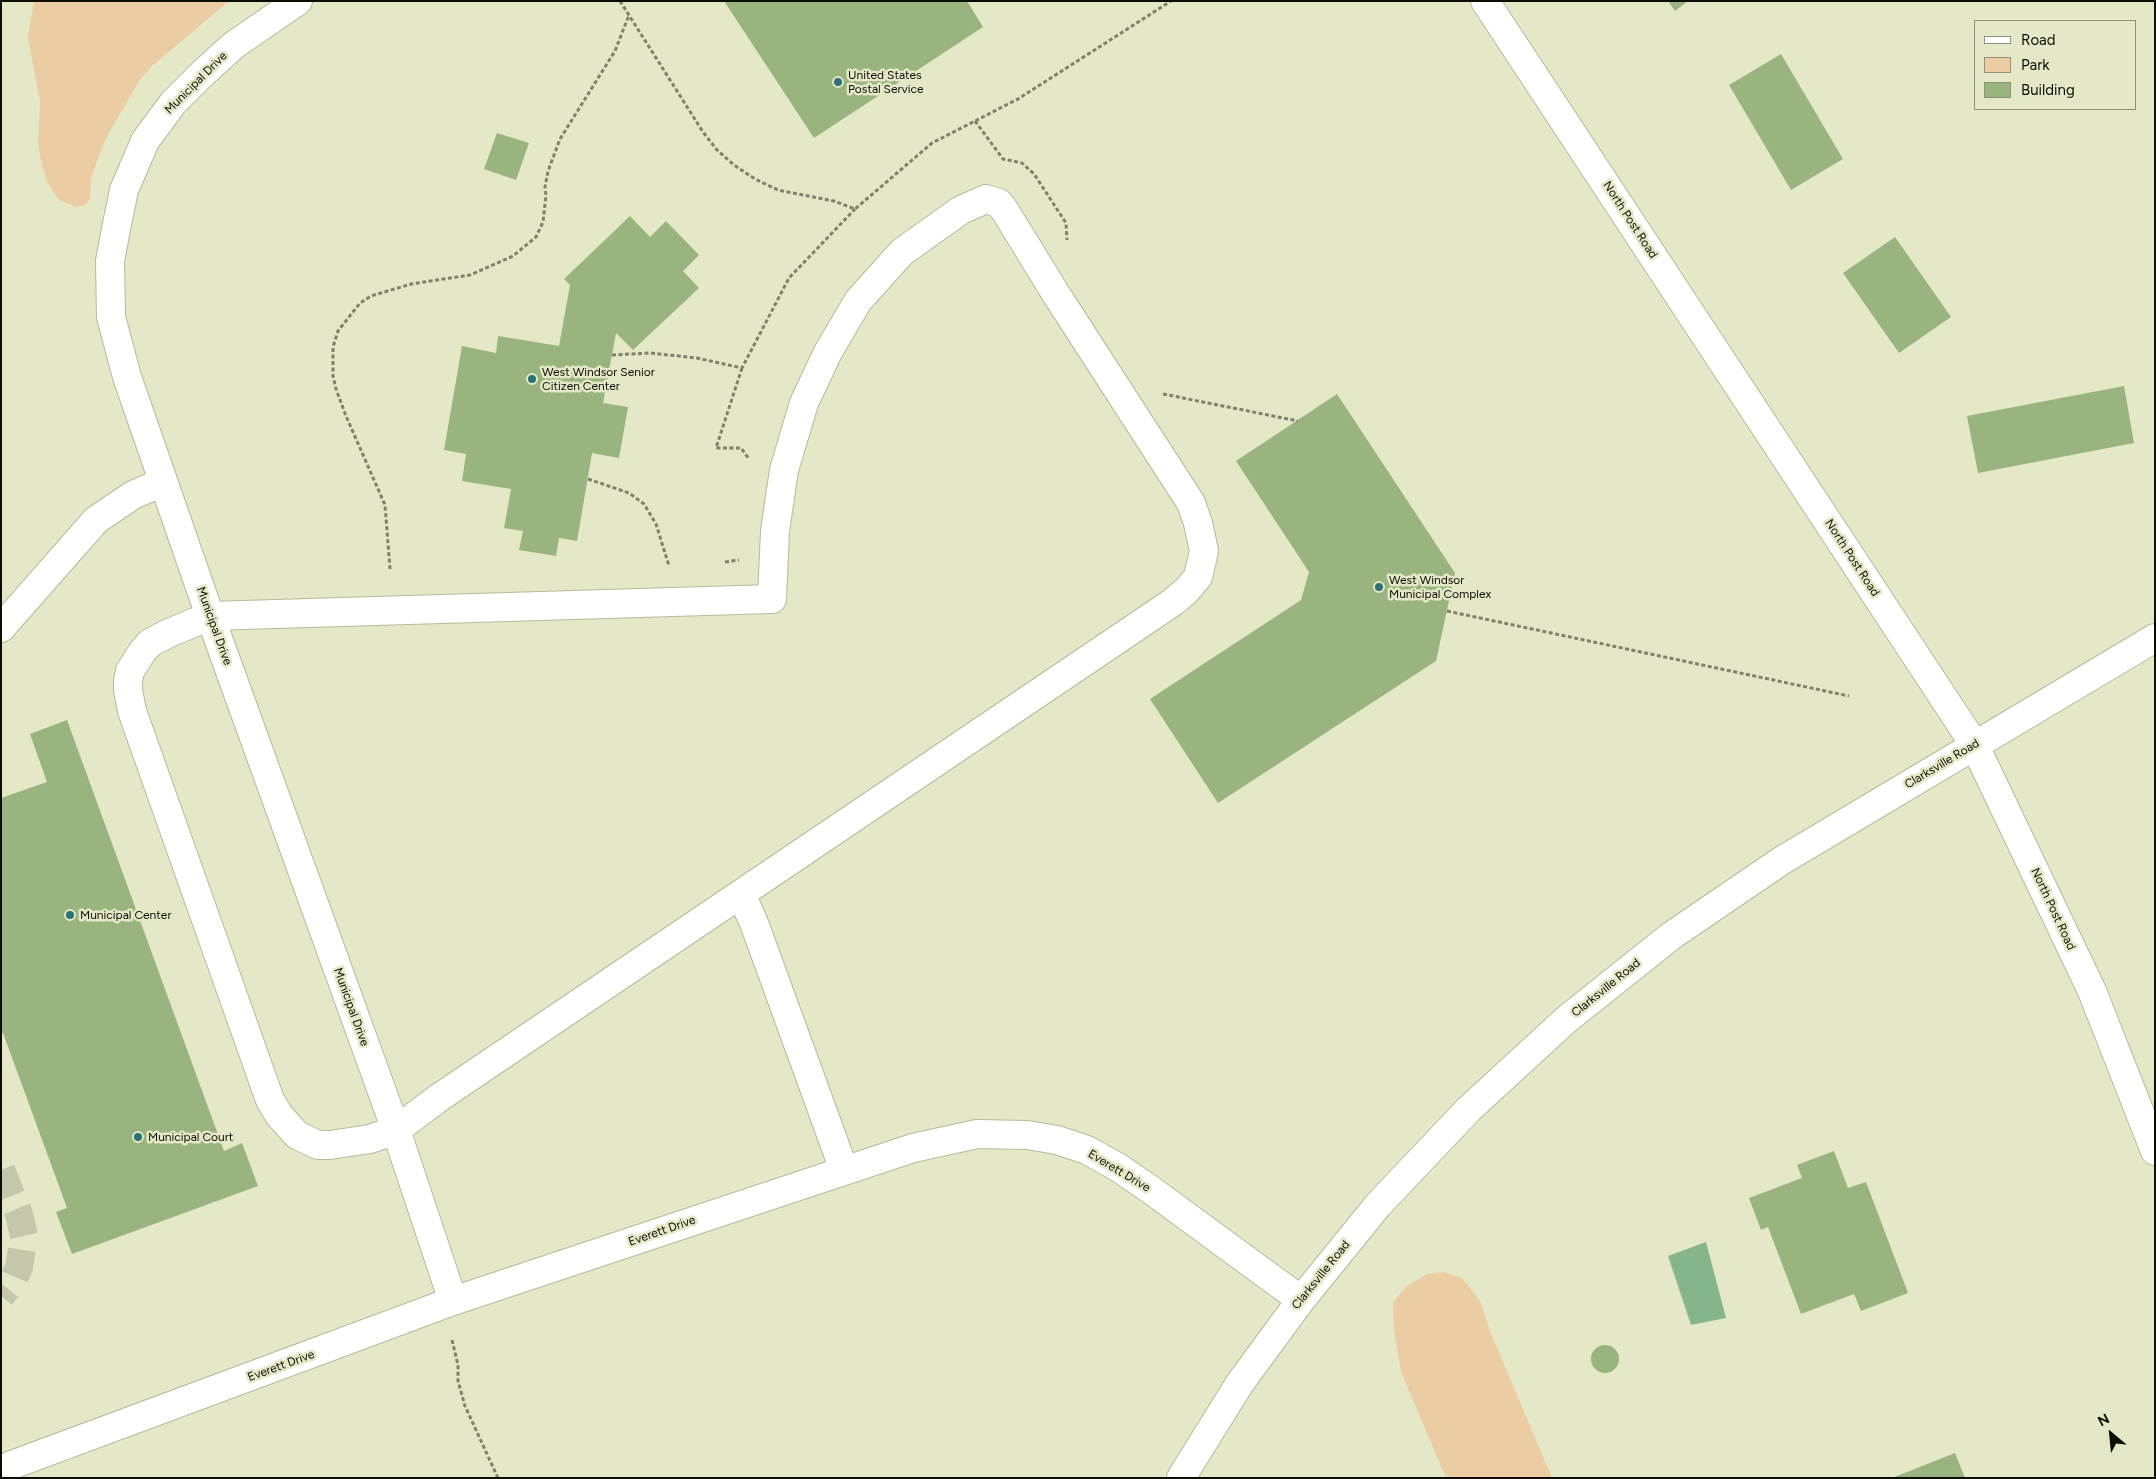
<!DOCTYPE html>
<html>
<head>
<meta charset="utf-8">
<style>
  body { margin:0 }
  #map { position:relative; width:2156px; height:1479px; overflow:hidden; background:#e5e8c7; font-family:Figtree,sans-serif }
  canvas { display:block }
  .frame { position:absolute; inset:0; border:2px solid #0c0d03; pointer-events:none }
  .legend { position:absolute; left:1974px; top:20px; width:162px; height:90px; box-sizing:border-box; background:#e5e8c7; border:1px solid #8e9079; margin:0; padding:6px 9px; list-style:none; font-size:15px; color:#0c0d03 }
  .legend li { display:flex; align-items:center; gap:10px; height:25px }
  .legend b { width:25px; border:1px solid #8e9079 }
  .north { position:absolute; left:2086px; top:1409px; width:50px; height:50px; -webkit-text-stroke:4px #e5e8c7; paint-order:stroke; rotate:332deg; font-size:14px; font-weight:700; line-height:20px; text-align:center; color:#0c0d03 }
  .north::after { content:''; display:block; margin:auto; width:18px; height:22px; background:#0c0d03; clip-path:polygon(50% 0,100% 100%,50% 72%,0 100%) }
</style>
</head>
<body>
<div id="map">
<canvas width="2156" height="1479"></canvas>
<div class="frame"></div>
<ul class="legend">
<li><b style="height:6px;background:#fff"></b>Road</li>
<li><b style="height:14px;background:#eccda3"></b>Park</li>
<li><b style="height:14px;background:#99b47f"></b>Building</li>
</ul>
<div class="north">N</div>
</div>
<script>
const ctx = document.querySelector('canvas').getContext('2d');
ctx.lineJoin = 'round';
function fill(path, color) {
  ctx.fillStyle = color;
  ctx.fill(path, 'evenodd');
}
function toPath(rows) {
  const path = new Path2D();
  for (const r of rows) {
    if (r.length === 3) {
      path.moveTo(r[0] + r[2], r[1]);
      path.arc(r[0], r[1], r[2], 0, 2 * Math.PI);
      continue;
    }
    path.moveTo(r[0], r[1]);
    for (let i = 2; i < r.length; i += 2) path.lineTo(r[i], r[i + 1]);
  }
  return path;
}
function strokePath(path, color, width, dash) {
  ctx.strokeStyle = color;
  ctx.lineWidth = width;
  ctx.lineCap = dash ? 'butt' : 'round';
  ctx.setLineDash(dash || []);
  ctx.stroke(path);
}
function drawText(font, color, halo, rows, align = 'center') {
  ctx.font = font + ' Figtree,sans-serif';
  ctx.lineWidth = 5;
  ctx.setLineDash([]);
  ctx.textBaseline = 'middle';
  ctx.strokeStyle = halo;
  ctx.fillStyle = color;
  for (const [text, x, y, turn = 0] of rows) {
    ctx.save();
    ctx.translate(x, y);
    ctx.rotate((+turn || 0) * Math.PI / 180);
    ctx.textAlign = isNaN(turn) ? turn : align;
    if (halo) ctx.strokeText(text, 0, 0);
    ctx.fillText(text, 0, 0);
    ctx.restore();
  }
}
fill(toPath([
  [34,1,229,1,151,67,139,81,105,140,91,178,90,199,85,205,76,207,59,200,48,184,42,165,38,145,40,102,28,37],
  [1444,1272,1462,1278,1480,1301,1490,1331,1552,1478,1446,1478,1401,1372,1394,1332,1393,1302,1407,1286,1427,1274]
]), '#eccda3');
fill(toPath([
  [1706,1242,1726,1318,1691,1325,1668,1256]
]), '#86b58b');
fill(toPath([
  [724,1,967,1,983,27,814,138],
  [1668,1,1688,1,1675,11],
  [1781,54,1843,159,1791,190,1729,85],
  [497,133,529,143,516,180,484,169],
  [630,216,650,237,666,221,699,255,683,271,699,288,633,350,616,333,603,403,628,407,619,458,592,453,577,541,559,538,556,556,519,550,523,531,504,528,511,489,462,481,466,454,444,450,462,346,496,353,498,336,559,346,570,285,564,279],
  [1895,237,1951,317,1899,353,1843,273],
  [2124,386,2134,443,1978,473,1967,416],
  [1337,394,1455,573,1436,661,1218,803,1150,699,1301,600,1309,572,1236,461],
  [67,720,224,1151,242,1143,258,1186,72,1254,56,1212,67,1208,3,1033,1,1033,1,798,47,782,30,734],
  [1834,1151,1848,1188,1866,1182,1908,1293,1861,1311,1854,1294,1801,1314,1768,1227,1761,1230,1749,1198,1802,1178,1797,1165],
  [1605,1359,14],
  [1955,1453,1965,1478,1892,1478]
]), '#99b47f');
strokePath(toPath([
  [1,1170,19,1214,24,1236,19,1267,13,1281,1,1296]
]), '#c4c7aa', 28, [28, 14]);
const minor = toPath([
  [298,1,234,45,203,73,173,103,145,141,124,190,116,229,110,261,111,317,127,377,210,616,396,1130,453,1301],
  [1485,1,1974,744,2092,991,2155,1151],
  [986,199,999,203,1005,211,1056,294,1191,503,1198,523,1204,551,1198,577,1186,591,1173,602,440,1097,396,1130,370,1139,330,1145,318,1145,297,1135,279,1115,270,1100,132,711,128,690,128,681,130,671,142,652,150,643,169,633,210,616,772,599,775,531,784,470,804,403,828,352,858,301,902,252,961,210,986,199],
  [1,628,96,520,133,495,163,482],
  [741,894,754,923,844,1170],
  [1,1469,453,1301,913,1148,977,1134,1027,1135,1057,1140,1087,1150,1119,1168,1151,1190,1301,1300],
  [1181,1478,1240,1383,1301,1300,1378,1205,1469,1109,1567,1019,1671,936,1781,861,2155,638]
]);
strokePath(minor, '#b7ba9b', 30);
strokePath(toPath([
  [620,1,703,132,717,150,734,165,755,179,778,190,834,201,855,209,932,143,1018,99,1171,1],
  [975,121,1003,159,1022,163,1034,174,1066,223,1067,240],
  [612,355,650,353,697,358,742,368,789,278,855,209],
  [742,368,716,448,741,448,749,459],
  [1163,394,1298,421],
  [588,479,629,493,644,504,656,524,669,566],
  [725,562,739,560],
  [390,569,385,505,346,416,336,389,333,376,333,347,338,331,360,303,371,296,411,284,470,275,513,256,536,237,543,222,546,195,545,187,548,171,560,139,615,51,629,15],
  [1447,611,1849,696],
  [452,1340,458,1365,458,1381,465,1406,498,1478]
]), '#7f816b', 3, [4, 2.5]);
strokePath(minor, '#fff', 28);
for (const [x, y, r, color] of [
  [838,82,5,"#287278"],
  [532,379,5,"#287278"],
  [1379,587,5,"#287278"],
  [70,915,5,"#287278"],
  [138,1137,5,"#287278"]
]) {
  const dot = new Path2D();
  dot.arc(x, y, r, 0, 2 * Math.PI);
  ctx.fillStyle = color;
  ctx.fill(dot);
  strokePath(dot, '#e5e8c7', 2);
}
drawText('12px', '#0c0d03', '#e5e8c7', [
  ["United States",848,75],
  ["Postal Service",848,89],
  ["West Windsor Senior",542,372],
  ["Citizen Center",542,386],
  ["West Windsor",1389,580],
  ["Municipal Complex",1389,594],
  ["Municipal Center",80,915],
  ["Municipal Court",148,1137]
], 'left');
drawText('12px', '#0c0d03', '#e5e8c7', [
  ["Municipal Drive",196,83,-45],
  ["North Post Road",1630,220,57],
  ["North Post Road",1852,558,57],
  ["Municipal Drive",214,626,70],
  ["Clarksville Road",1942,764,-31],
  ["North Post Road",2053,909,65],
  ["Clarksville Road",1606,988,-39],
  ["Municipal Drive",351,1007,70],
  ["Everett Drive",1119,1171,31],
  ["Everett Drive",662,1231,-19],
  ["Clarksville Road",1321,1275,-51],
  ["Everett Drive",281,1366,-20]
]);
</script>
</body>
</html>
